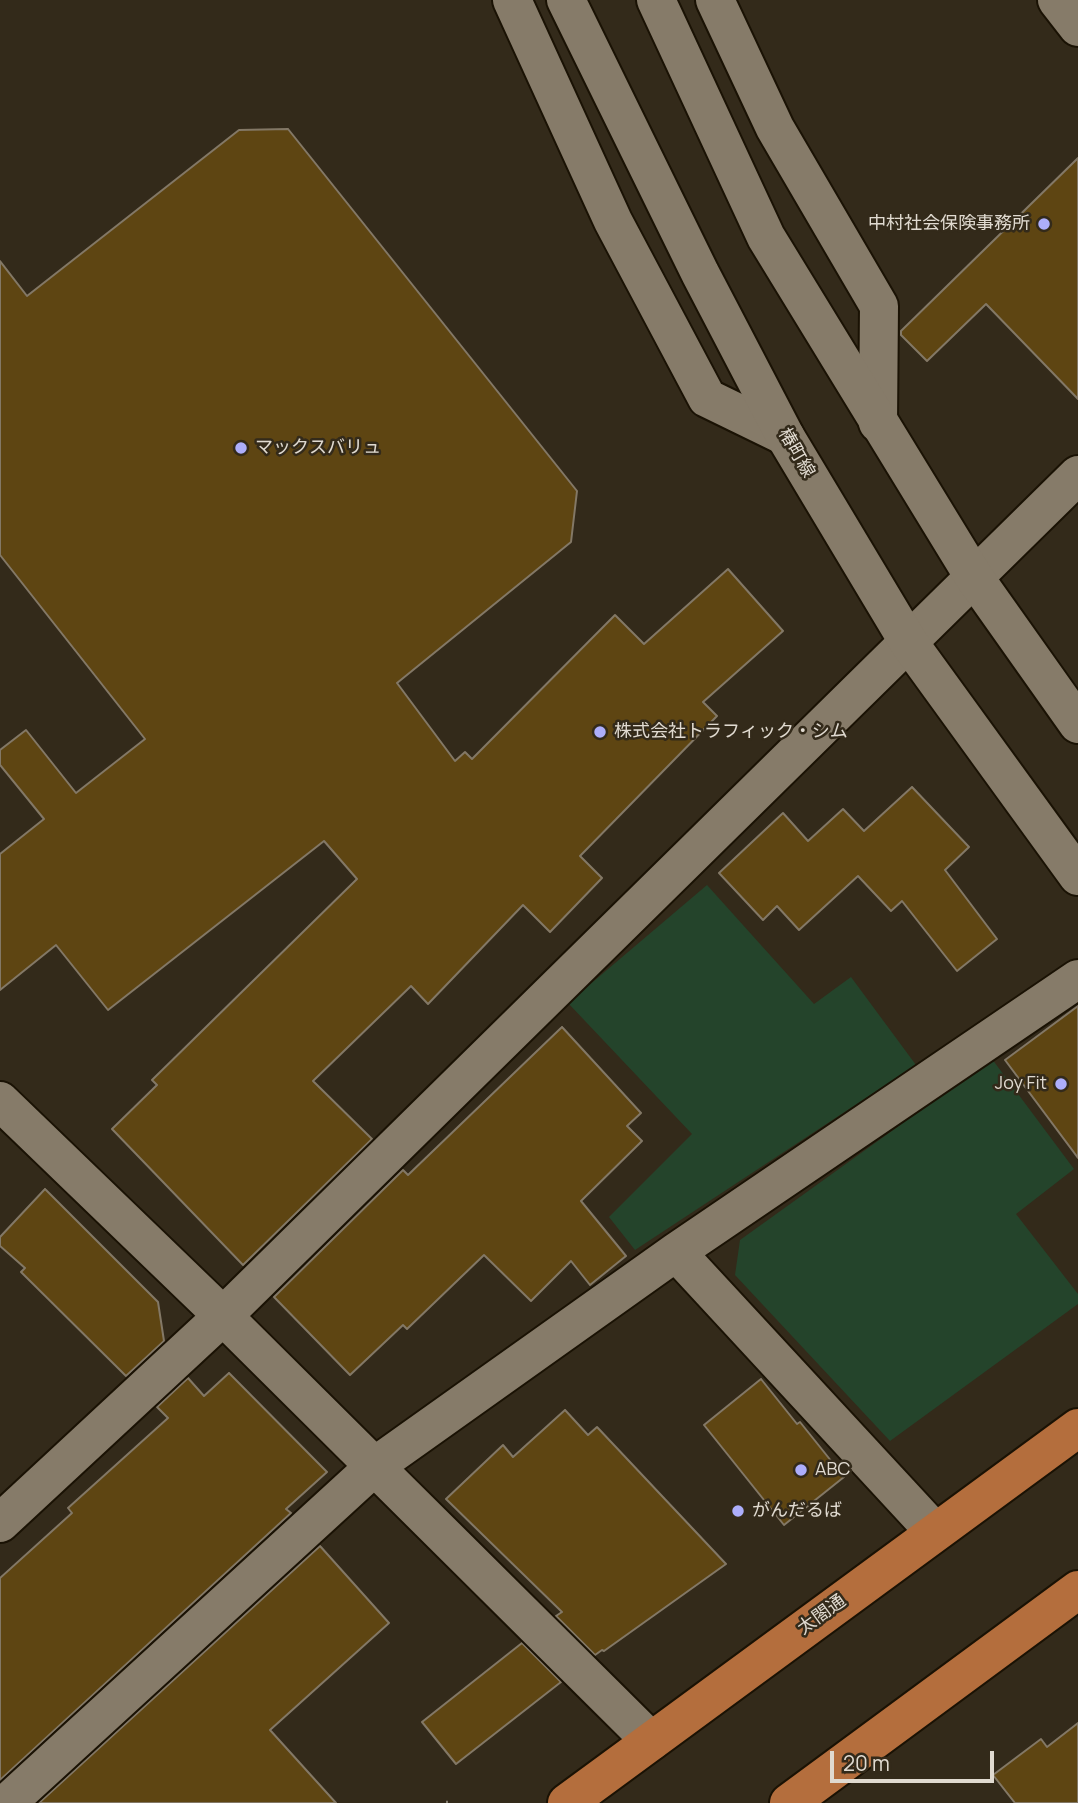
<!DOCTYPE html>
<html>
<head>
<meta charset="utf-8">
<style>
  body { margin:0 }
  #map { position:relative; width:1078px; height:1803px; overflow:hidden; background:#332a1a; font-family:Manrope,sans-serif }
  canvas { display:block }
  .scale { position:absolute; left:830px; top:1751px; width:164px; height:32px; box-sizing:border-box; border:4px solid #e0dad0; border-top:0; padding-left:9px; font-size:21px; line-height:24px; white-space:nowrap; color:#e0dad0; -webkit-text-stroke:5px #332a1a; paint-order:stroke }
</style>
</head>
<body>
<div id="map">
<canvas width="1078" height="1803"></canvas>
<div class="scale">20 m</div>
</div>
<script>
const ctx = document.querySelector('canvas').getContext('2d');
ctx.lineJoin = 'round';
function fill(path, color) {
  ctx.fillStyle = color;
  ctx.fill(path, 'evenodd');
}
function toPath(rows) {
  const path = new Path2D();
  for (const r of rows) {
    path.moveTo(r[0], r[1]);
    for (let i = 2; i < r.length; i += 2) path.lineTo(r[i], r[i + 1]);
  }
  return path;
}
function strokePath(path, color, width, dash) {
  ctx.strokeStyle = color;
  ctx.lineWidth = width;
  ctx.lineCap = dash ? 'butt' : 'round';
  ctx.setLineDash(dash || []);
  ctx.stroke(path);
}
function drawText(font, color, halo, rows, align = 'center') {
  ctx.font = font + ' Manrope,"Noto Sans JP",sans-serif';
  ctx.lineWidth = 5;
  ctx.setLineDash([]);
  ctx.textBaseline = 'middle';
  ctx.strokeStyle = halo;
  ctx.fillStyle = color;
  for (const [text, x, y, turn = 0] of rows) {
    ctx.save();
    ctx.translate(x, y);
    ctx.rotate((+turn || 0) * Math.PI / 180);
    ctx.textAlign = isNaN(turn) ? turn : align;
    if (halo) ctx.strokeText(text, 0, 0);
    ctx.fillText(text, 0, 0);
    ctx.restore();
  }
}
fill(toPath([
  [707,885,814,1004,851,977,916,1065,635,1250,609,1217,692,1134,568,1003],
  [992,1059,1074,1169,1016,1214,1078,1294,1078,1304,890,1441,735,1275,740,1240]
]), '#24442b');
const building = toPath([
  [288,129,577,491,571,542,397,683,455,761,465,752,472,759,615,615,644,644,728,569,783,631,703,702,717,716,580,856,602,878,550,932,523,905,428,1004,411,986,313,1081,372,1139,243,1265,112,1129,157,1085,152,1080,357,879,324,841,108,1010,56,945,0,990,0,854,44,819,0,765,0,750,26,730,76,793,145,739,0,555,0,261,27,296,239,130,288,129],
  [1078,158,1078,399,986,304,927,361,901,335,901,331,1078,158],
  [912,787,969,847,945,870,997,939,957,971,902,901,891,911,858,876,799,930,777,906,763,920,719,873,783,813,808,841,843,809,864,831,912,787],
  [1078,1006,1078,1158,1005,1060,1078,1006],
  [562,1027,641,1113,627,1126,642,1141,581,1201,626,1256,590,1285,571,1261,531,1301,484,1255,407,1329,403,1325,350,1375,274,1297,403,1170,408,1175,562,1027],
  [45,1189,158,1302,164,1341,126,1376,21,1272,25,1268,0,1246,0,1237,45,1189],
  [229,1373,327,1472,286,1509,291,1513,0,1780,0,1578,72,1513,68,1508,168,1418,157,1407,188,1378,204,1396,229,1373],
  [761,1379,797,1424,800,1422,844,1477,784,1525,704,1425,761,1379],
  [565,1410,588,1435,597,1427,726,1564,604,1651,602,1650,595,1655,556,1616,562,1612,446,1499,503,1445,513,1457,565,1410],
  [320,1546,389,1623,270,1730,336,1803,39,1803,320,1546],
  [522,1643,561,1682,456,1764,422,1722,522,1643],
  [1078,1723,1078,1803,1015,1803,993,1775,1041,1739,1047,1747,1078,1723]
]);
fill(building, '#5e4512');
strokePath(building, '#837866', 2);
const minor = toPath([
  [512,0,613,221,707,398,785,436],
  [715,0,775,128,879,306,878,423],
  [0,1101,223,1316,651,1741],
  [676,1252,935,1532],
  [0,1523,223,1316,1078,475],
  [7,1803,375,1466,676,1252,1078,979]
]);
const tertiary = toPath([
  [566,0,700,273,785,436,909,643,1078,876],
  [656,0,766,237,974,577,1078,724],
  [1057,0,1078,27]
]);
const primary = toPath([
  [567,1803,1078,1428],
  [789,1803,1078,1590]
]);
strokePath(minor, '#1a1204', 42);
strokePath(tertiary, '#1a1204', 42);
strokePath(primary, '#1a1204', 42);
strokePath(toPath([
  [446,1803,448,1803]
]), '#847d6f', 4.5, [7, 3.5]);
strokePath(minor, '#867b69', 38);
strokePath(tertiary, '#867b69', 38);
strokePath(primary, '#b46e3d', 38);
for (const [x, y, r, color] of [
  [1044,224,7,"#adaefb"],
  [241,448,7,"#adaefb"],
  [600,732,7,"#adaefb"],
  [1061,1084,7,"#adaefb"],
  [801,1470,7,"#adaefb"],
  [738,1511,7,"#adaefb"]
]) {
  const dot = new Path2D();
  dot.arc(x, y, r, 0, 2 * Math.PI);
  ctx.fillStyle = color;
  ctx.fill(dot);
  strokePath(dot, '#332a1a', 2.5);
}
drawText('18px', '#e0dad0', '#332a1a', [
  ["中村社会保険事務所",1030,224,"right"],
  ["マックスバリュ",255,448],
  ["株式会社トラフィック・シム",614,732],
  ["Joy Fit",1047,1084,"right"],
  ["ABC",815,1470],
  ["がんだるば",752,1511]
], 'left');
drawText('18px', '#e0dad0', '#332a1a', [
  ["椿町線",796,453,60],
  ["太閤通",822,1615,-36]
]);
</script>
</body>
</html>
